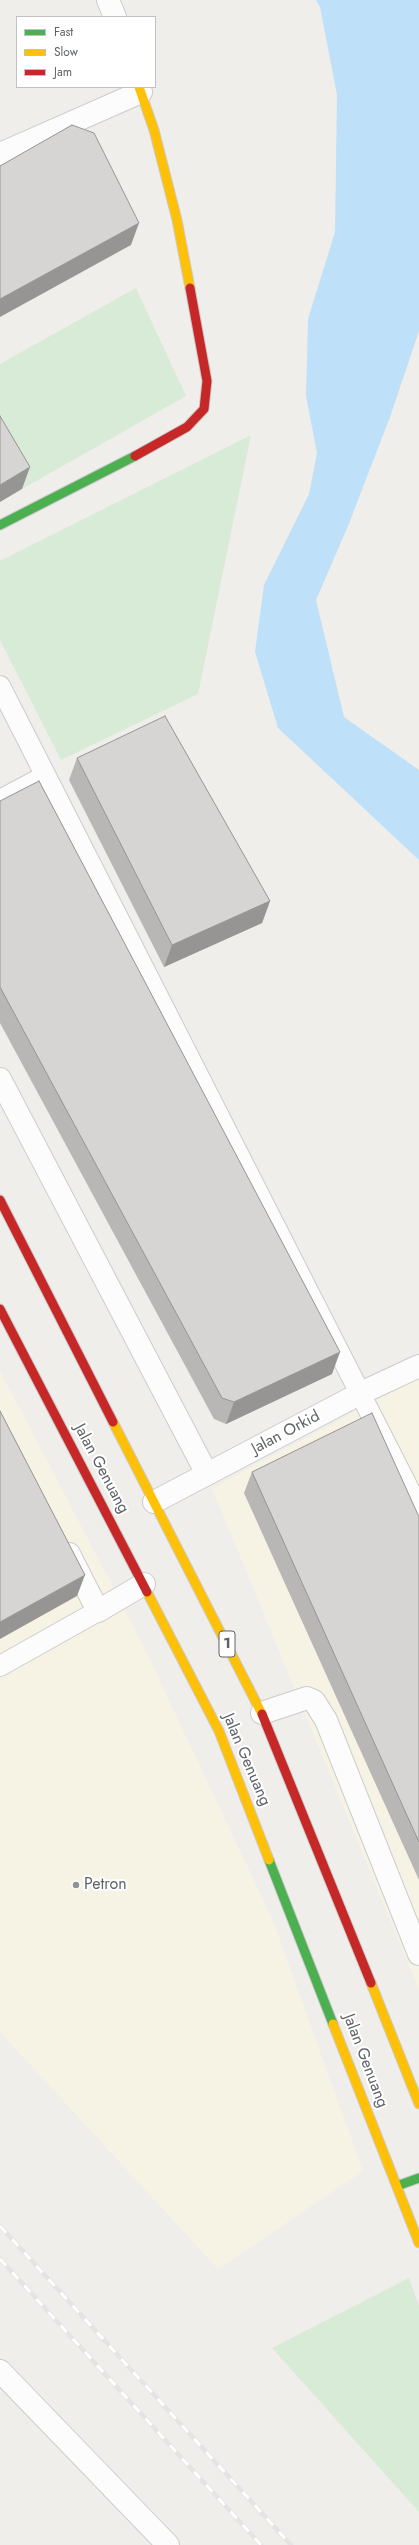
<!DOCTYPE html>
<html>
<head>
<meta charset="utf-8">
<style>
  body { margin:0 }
  #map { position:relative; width:419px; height:2545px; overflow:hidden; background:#efeeea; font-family:Jost,sans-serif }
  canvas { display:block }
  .legend { position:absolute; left:16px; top:16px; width:140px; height:72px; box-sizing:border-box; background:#fff; border:1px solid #bfc1c3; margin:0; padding:5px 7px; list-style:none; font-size:12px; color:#5f6368 }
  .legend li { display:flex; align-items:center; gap:8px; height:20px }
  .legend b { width:20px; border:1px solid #bfc1c3 }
</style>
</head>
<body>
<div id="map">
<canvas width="419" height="2545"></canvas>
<ul class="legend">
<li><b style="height:5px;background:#4caf50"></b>Fast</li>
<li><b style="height:5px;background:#ffc107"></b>Slow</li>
<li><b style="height:5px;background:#c62828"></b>Jam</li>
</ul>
</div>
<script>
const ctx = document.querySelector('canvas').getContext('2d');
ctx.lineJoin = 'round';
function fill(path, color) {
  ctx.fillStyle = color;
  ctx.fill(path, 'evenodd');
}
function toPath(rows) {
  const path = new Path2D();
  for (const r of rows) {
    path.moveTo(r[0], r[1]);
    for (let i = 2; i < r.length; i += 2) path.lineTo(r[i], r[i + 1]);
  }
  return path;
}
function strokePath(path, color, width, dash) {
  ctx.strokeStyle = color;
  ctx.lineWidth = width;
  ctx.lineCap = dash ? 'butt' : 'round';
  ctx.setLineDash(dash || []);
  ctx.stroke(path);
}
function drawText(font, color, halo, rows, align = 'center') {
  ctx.font = font + ' Jost,sans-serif';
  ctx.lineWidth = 4;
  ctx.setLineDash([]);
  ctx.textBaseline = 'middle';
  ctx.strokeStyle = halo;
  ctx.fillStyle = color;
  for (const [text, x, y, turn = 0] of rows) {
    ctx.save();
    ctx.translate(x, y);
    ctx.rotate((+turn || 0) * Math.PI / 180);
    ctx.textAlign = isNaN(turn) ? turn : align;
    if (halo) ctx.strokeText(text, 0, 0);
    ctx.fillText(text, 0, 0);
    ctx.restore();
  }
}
fill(toPath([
  [0,1371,138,1635,273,1921,363,2171,218,2269,0,2032],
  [419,1378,419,1990,212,1488]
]), '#f7f3e4');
fill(toPath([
  [136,288,186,396,22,489,0,451,0,364],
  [251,435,198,694,61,760,0,640,0,561],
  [409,2278,419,2306,419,2512,272,2348]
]), '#d8ebd6');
fill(toPath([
  [316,0,419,0,419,331,390,417,348,526,316,600,344,717,419,770,419,860,278,728,255,652,264,585,309,494,317,453,306,396,308,319,335,232,337,95,320,7]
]), '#bfe0f9');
const lane = toPath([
  [0,686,419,1509],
  [0,800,45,776],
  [0,1666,98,1611]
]);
const street = toPath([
  [108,0,115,17],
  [0,154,141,92],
  [0,1079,207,1474],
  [154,1502,361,1393,419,1366],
  [69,1554,98,1611,144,1584],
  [262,1713,307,1698,314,1701,326,1720,419,1954],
  [0,2371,168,2545]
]);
const fast = toPath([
  [0,525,135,456],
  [269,1860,333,2024],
  [397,2186,419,2178]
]);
const slow = toPath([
  [139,87,154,130,177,220,190,288],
  [113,1422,262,1714],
  [147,1592,219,1731,269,1860],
  [371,1983,419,2104],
  [333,2024,419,2243]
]);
const jam = toPath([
  [135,456,187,427,204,409,207,381,190,288],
  [0,1200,113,1422],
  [0,1309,147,1592],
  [262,1714,371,1983]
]);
strokePath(lane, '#cbcccc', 22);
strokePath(street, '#cbcccc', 24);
strokePath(fast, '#cacacb', 11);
strokePath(slow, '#cacacb', 11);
strokePath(jam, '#cacacb', 11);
strokePath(lane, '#fdfcfc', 20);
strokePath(street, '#fdfcfc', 22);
strokePath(fast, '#4caf50', 9);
strokePath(slow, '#ffc107', 9);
strokePath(jam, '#c62828', 9);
const rail = toPath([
  [0,2226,291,2545],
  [0,2259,261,2545]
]);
strokePath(rail, '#e4e4e4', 4.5);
strokePath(rail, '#fff', 3, [9]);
fill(toPath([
  [77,758,270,901,262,923,164,967,69,780],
  [0,801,332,1374,226,1424,214,1419,0,1023],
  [252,1472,419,1517,419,1880,244,1493]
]), '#b8b7b5');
fill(toPath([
  [139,223,131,245,0,317,0,299],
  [30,467,22,489,0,502,0,485],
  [270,901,262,923,164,967,172,945],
  [340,1352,332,1374,226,1424,234,1402],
  [85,1575,77,1596,0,1639,0,1622]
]), '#969594');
const building = toPath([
  [72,125,94,133,139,223,0,299,0,166,72,125],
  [0,416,30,467,0,485,0,416],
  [165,716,270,901,172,945,77,758,165,716],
  [39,781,340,1352,234,1402,222,1398,0,987,0,801,39,781],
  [0,1411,85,1575,0,1622,0,1411],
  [372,1413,419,1517,419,1842,252,1472,372,1413]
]);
fill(building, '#d6d5d3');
strokePath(building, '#969594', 1);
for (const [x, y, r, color] of [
  [76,1885,4,"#919496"]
]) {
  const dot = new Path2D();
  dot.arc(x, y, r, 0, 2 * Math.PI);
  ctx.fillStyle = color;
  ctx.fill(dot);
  strokePath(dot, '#fff', 1.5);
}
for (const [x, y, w] of [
  [227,1644,16]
]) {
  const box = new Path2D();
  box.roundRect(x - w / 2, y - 13, w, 26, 3);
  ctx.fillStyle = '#fff';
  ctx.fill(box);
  strokePath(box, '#5f6368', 1);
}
drawText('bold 15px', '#5f6368', null, [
  ["1",227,1644]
]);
drawText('16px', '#5f6368', '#fff', [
  ["Jalan Orkid",286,1433,-28],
  ["Jalan Genuang",101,1469,62],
  ["Jalan Genuang",246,1760,67],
  ["Jalan Genuang",365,2061,69]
]);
drawText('16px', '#5f6368', '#fff', [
  ["Petron",84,1885]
], 'left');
</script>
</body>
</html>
